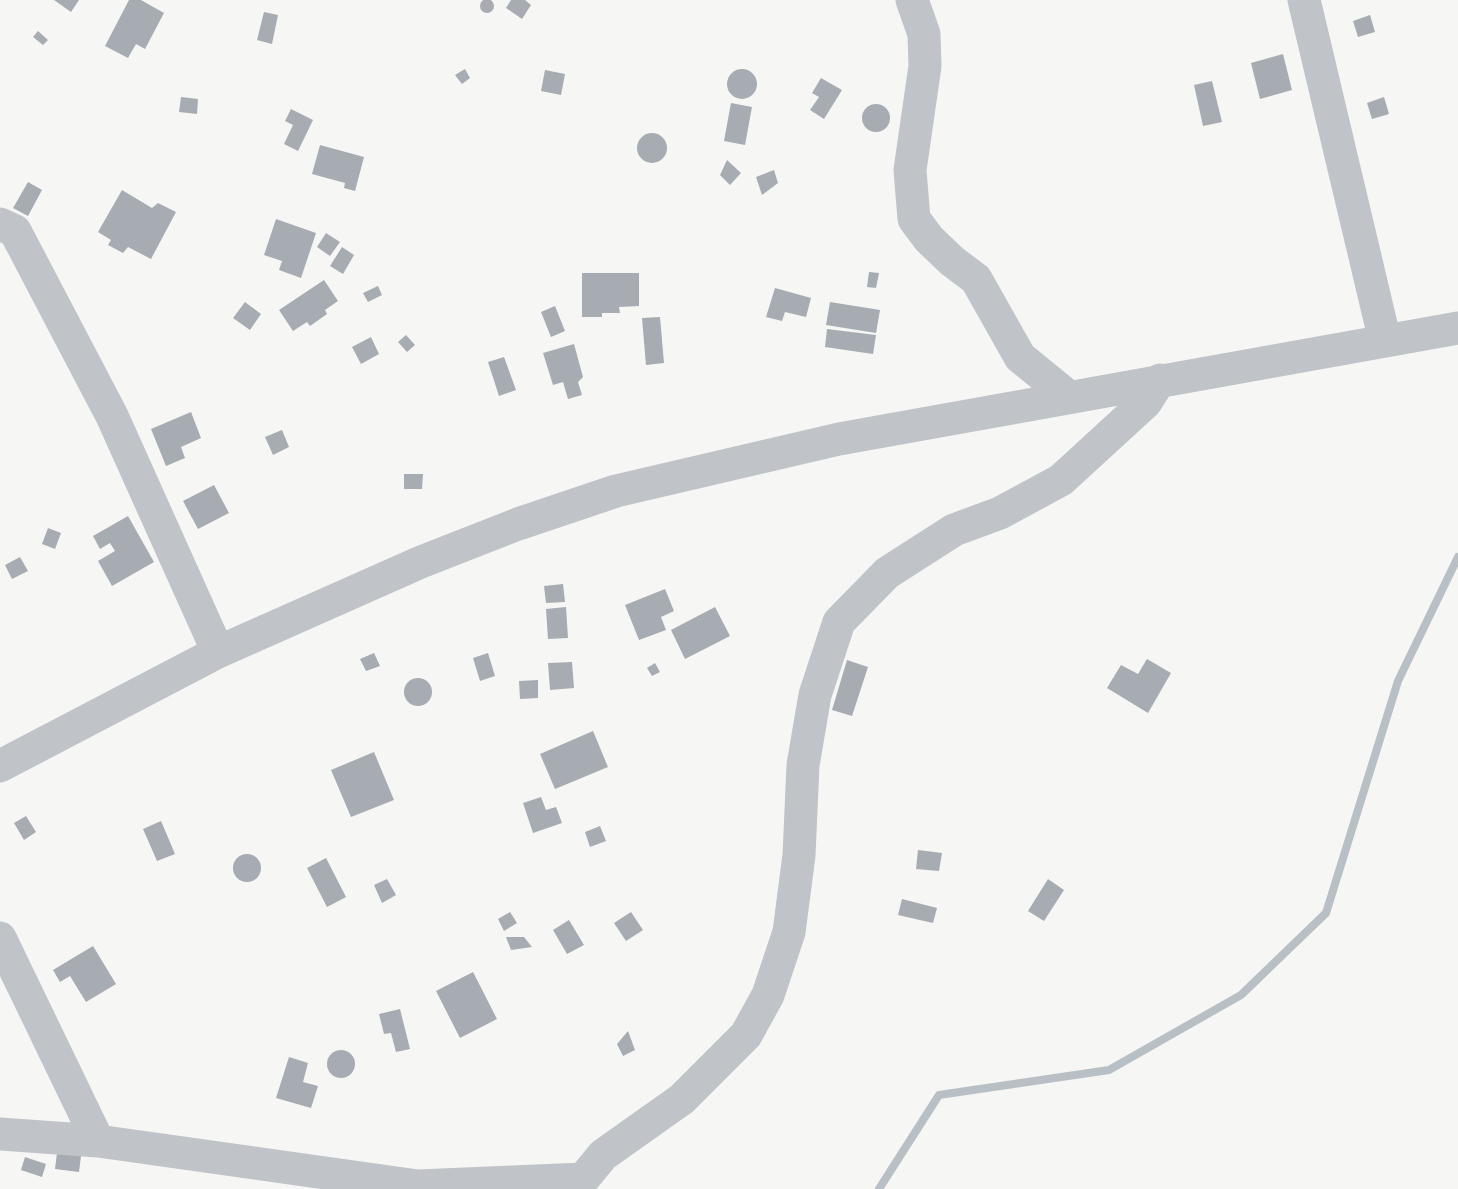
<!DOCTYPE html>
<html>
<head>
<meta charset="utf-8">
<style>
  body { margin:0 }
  canvas { display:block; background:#f6f6f4 }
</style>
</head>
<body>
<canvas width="1458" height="1189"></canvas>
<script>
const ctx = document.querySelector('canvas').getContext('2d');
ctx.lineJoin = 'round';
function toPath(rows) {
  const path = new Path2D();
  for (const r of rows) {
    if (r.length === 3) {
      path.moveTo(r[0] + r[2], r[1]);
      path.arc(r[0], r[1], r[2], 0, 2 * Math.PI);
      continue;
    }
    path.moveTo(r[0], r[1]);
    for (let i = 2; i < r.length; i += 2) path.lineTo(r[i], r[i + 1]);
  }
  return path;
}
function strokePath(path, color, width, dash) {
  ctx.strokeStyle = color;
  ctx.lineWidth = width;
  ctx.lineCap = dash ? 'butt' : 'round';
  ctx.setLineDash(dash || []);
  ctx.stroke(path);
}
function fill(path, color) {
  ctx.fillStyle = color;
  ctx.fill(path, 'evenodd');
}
strokePath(toPath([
  [879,1189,939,1095,1109,1070,1241,995,1326,913,1398,681,1458,557]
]), '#b8c0c5', 8);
fill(toPath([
  [487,6,7],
  [54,0,79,0,71,12],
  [129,0,141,0,164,13,145,49,136,44,128,58,105,46],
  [511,0,525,0,531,5,522,19,506,8],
  [264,12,278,15,272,44,257,40],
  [1370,15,1375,32,1358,37,1353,21],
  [38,31,48,40,43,45,33,37],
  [1283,54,1292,90,1260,99,1251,63],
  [465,69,470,78,462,84,455,75],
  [742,84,15],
  [545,70,565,74,561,95,541,91],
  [821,78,842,90,824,119,810,110,819,97,812,93],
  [1212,81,1222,122,1203,126,1194,85],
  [181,97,198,99,197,114,179,112],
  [1384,97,1389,114,1372,119,1367,103],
  [731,103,752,107,745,145,724,141],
  [876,118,14],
  [291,109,313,120,298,151,284,144,293,125,285,121],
  [652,148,15],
  [320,145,364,157,355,191,344,188,345,183,312,174],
  [727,160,741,173,730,185,720,175],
  [774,170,778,183,762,195,756,177],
  [28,182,42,190,28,216,13,208],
  [122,190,152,208,158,203,176,212,151,259,128,247,123,253,108,245,111,240,98,232],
  [276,219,316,233,301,278,279,270,282,261,264,255],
  [326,233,340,242,330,256,317,247],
  [342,247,354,255,343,274,330,266],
  [869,272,879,273,876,288,867,287],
  [582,273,639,273,639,306,619,307,620,313,602,313,602,317,582,317],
  [324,280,338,301,325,310,327,314,310,326,307,322,293,331,279,310],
  [378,286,382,295,368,302,363,293],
  [775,288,811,298,806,317,785,312,782,321,766,317],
  [245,302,261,314,250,330,233,318],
  [830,302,880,310,876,333,826,325],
  [555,306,565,331,551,337,541,312],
  [660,317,664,363,646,365,642,318],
  [827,329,876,335,873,354,825,347],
  [406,335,415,345,407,352,398,342],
  [371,337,379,354,361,364,352,347],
  [574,344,583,377,578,382,582,395,568,399,563,382,553,385,543,353],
  [504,357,516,390,499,396,488,362],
  [191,412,201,438,181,447,185,458,166,466,151,429],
  [282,430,289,447,273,455,265,437],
  [404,474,423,474,422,489,404,489],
  [214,485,229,513,198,529,183,501],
  [128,516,154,562,112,586,98,561,115,551,110,543,100,549,93,536],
  [48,528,61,533,55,549,42,544],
  [20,557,28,571,12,579,5,565],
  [563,584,565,602,546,603,544,586],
  [665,589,674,611,661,617,666,630,639,640,625,605],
  [566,607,568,638,548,639,546,609],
  [715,607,730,636,685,659,671,630],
  [374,653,380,666,366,671,360,659],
  [488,653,495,676,480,681,473,658],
  [1147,659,1171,673,1148,713,1107,688,1121,665,1138,674],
  [847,660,868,667,852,716,832,710],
  [572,662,574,688,550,690,548,663],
  [655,663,660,672,652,676,647,668],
  [418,692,14],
  [538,680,538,698,520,699,519,681],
  [593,731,608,767,555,789,540,754],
  [374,752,394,800,351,817,331,770],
  [541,797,546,810,556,807,562,823,533,833,523,803],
  [26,816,36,832,24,840,14,823],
  [161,821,175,854,157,861,143,829],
  [600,826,606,841,590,847,585,832],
  [918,850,942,853,939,871,916,869],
  [247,868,14],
  [326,858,346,897,327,907,307,868],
  [387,879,396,895,382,903,374,885],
  [1048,879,1064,890,1044,921,1028,911],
  [902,899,937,908,933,923,898,915],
  [510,912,517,923,504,931,498,919],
  [631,912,643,930,626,941,614,923],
  [569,920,584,945,567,954,553,930],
  [506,937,524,937,532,947,511,950],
  [93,946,116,984,86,1002,70,976,60,982,53,970],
  [473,972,497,1019,460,1038,436,991],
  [400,1009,410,1049,396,1052,391,1033,384,1034,379,1014],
  [628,1031,635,1050,623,1056,617,1044],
  [341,1064,14],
  [289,1057,308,1063,303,1082,318,1086,311,1108,276,1098],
  [58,1145,82,1148,79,1172,55,1169],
  [25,1157,46,1164,42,1177,21,1170]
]), '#a6acb2');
strokePath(toPath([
  [912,0,924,34,925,66,910,170,914,219,929,239,952,261,976,279,1020,357,1069,397],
  [1304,0,1385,341],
  [0,224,15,231,112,416,218,652],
  [0,766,218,652,421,562,518,524,616,491,839,439,1458,328],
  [0,938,98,1141],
  [0,1134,98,1141,418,1186,583,1179],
  [575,1189,603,1155,682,1099,746,1035,768,995,789,932,799,855,803,765,815,695,839,622,887,573,954,530,1000,513,1061,480,1146,402,1160,380]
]), '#c0c3c7', 33);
</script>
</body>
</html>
